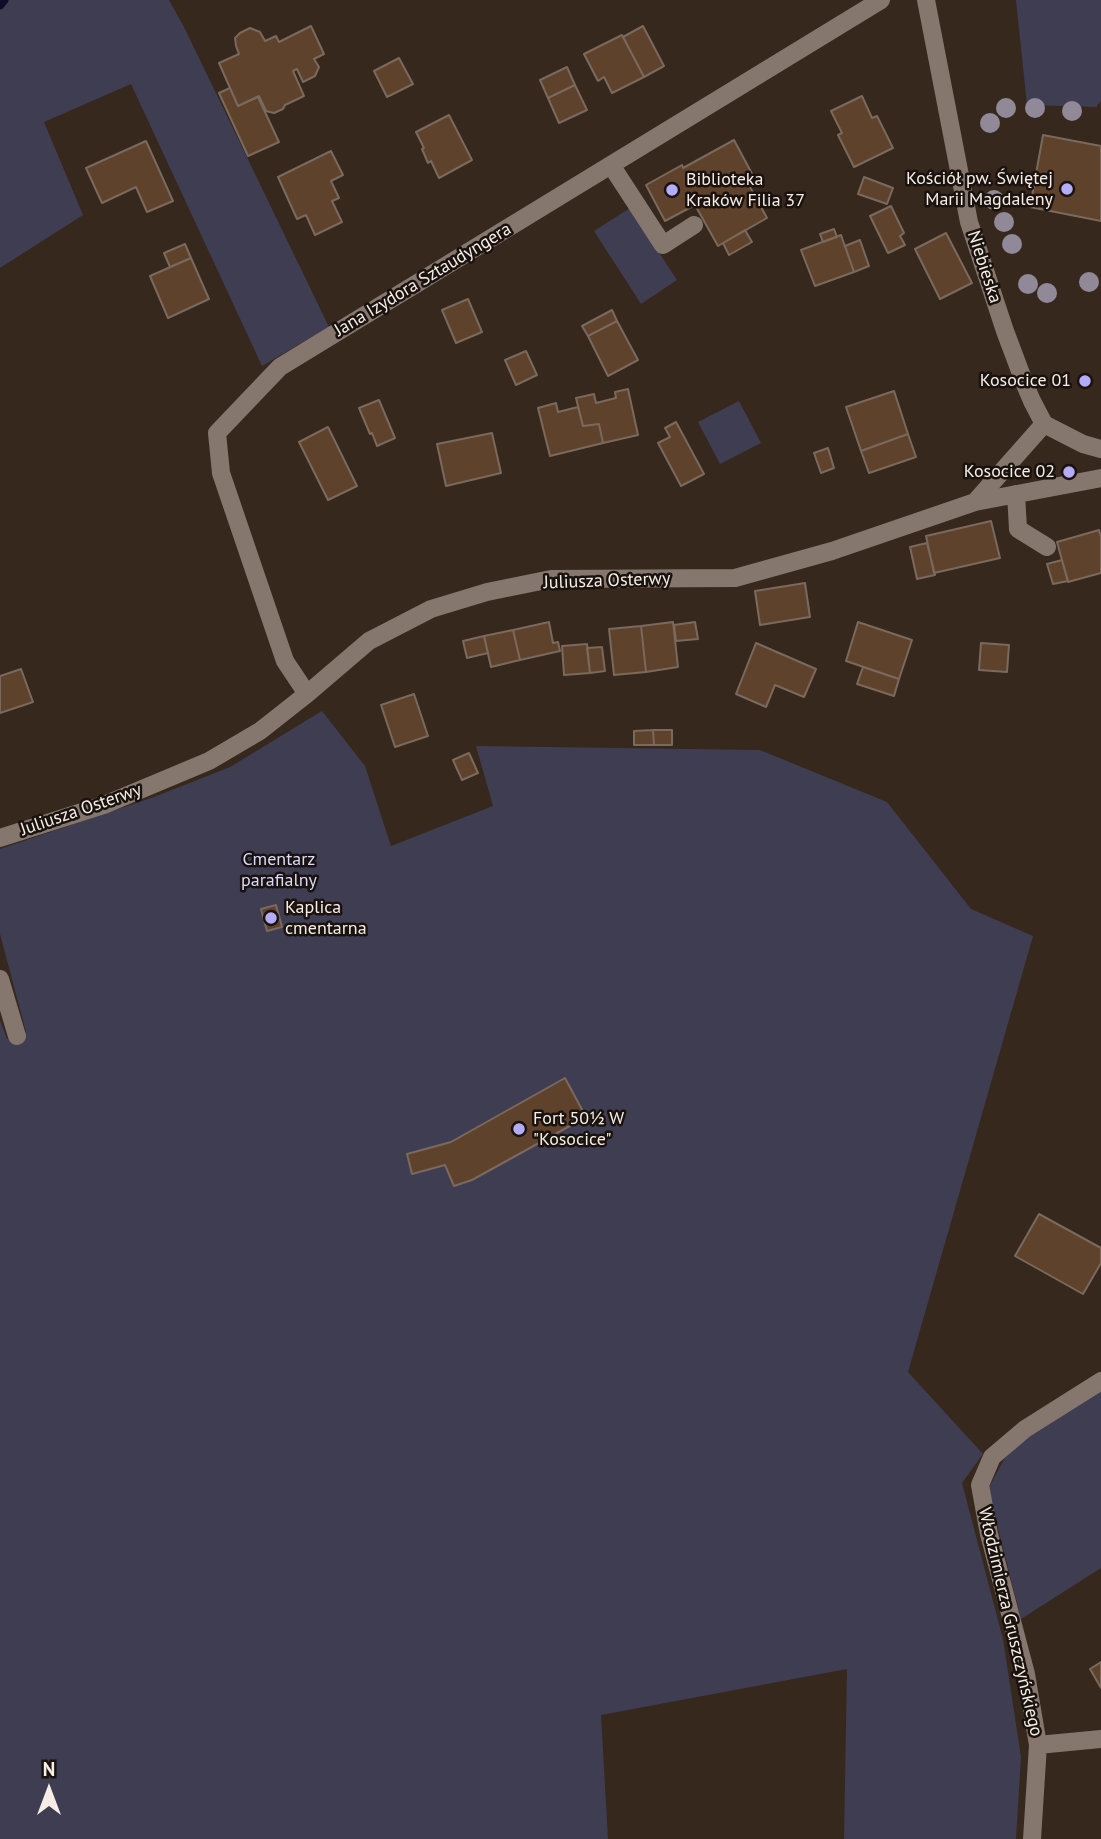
<!DOCTYPE html>
<html>
<head>
<meta charset="utf-8">
<style>
  body { margin:0 }
  #map { position:relative; width:1101px; height:1839px; overflow:hidden; background:#36281d; font-family:"PT Sans",sans-serif }
  canvas { display:block }
  .north { position:absolute; left:14px; top:1755px; width:70px; height:70px; -webkit-text-stroke:5px #19120e; paint-order:stroke; rotate:0deg; font-size:19px; font-weight:700; line-height:28px; text-align:center; color:#f7ede6 }
  .north::after { content:''; display:block; margin:auto; width:24px; height:32px; background:#f7ede6; clip-path:polygon(50% 0,100% 100%,50% 72%,0 100%) }
</style>
</head>
<body>
<div id="map">
<canvas width="1101" height="1839"></canvas>
<div class="north">N</div>
</div>
<script>
const ctx = document.querySelector('canvas').getContext('2d');
ctx.lineJoin = 'round';
function fill(path, color) {
  ctx.fillStyle = color;
  ctx.fill(path, 'evenodd');
}
function toPath(rows) {
  const path = new Path2D();
  for (const r of rows) {
    path.moveTo(r[0], r[1]);
    for (let i = 2; i < r.length; i += 2) path.lineTo(r[i], r[i + 1]);
  }
  return path;
}
function strokePath(path, color, width, dash) {
  ctx.strokeStyle = color;
  ctx.lineWidth = width;
  ctx.lineCap = dash ? 'butt' : 'round';
  ctx.setLineDash(dash || []);
  ctx.stroke(path);
}
function drawText(font, color, halo, rows, align = 'center') {
  ctx.font = font + ' "PT Sans",sans-serif';
  ctx.lineWidth = 5;
  ctx.setLineDash([]);
  ctx.textBaseline = 'middle';
  ctx.strokeStyle = halo;
  ctx.fillStyle = color;
  for (const [text, x, y, turn = 0] of rows) {
    ctx.save();
    ctx.translate(x, y);
    ctx.rotate((+turn || 0) * Math.PI / 180);
    ctx.textAlign = isNaN(turn) ? turn : align;
    if (halo) ctx.strokeText(text, 0, 0);
    ctx.fillText(text, 0, 0);
    ctx.restore();
  }
}
fill(toPath([
  [0,0,169,0,185,29,329,327,262,366,131,84,44,122,83,215,0,268],
  [1016,0,1101,0,1101,100,1100,103,1098,104,1097,107,1027,105],
  [630,208,677,280,641,304,594,231],
  [739,401,761,443,720,464,698,422],
  [322,711,365,766,391,846,493,806,476,746,760,750,887,802,971,909,1033,936,908,1372,983,1454,962,1483,1003,1639,1021,1757,1016,1839,844,1839,847,1669,601,1715,608,1839,0,1839,0,1020,7,1039,26,1032,0,934,0,849,154,797,230,767],
  [1101,1389,1101,1568,1021,1619,988,1489,1008,1452,1024,1437]
]), '#3f3d52');
strokePath(toPath([
  [0,5,4,0]
]), '#110c27', 9);
const building = toPath([
  [311,26,324,54,314,59,319,67,315,76,303,82,297,69,293,71,304,96,285,105,283,109,274,113,266,111,259,96,238,106,219,63,239,54,236,46,235,38,240,33,250,28,260,32,265,41,276,36,279,42,311,26],
  [643,26,664,66,644,77,623,37,643,26],
  [622,35,644,77,612,93,604,77,598,81,584,54,622,35],
  [399,58,413,84,387,97,374,71,399,58],
  [567,67,575,85,548,98,540,80,567,67],
  [575,85,587,110,559,123,548,98,575,85],
  [230,88,238,106,258,97,279,142,248,156,219,93,230,88],
  [862,96,872,118,877,116,893,148,854,167,838,135,842,133,831,111,862,96],
  [449,115,472,160,439,178,431,161,428,163,422,149,424,148,416,132,449,115],
  [1043,135,1101,146,1101,221,1030,207,1043,135],
  [734,140,757,183,750,187,767,218,718,246,695,205,665,221,646,185,682,165,683,168,734,140],
  [146,141,173,201,147,212,136,187,102,203,86,168,146,141],
  [331,151,343,175,331,181,339,198,332,201,342,222,315,235,306,215,297,219,278,177,331,151],
  [864,177,893,188,887,204,858,194,864,177],
  [891,206,904,233,900,236,905,245,888,253,870,216,891,206],
  [834,229,837,237,823,242,820,234,834,229],
  [745,230,752,242,729,255,723,243,745,230],
  [946,233,972,283,940,299,915,249,946,233],
  [841,235,854,272,815,286,801,250,841,235],
  [860,240,869,266,854,272,845,246,860,240],
  [185,244,191,258,170,267,164,253,185,244],
  [191,258,209,299,168,318,150,276,191,258],
  [468,299,482,332,456,343,442,310,468,299],
  [612,310,617,321,588,336,582,326,612,310],
  [617,321,638,360,608,376,588,336,617,321],
  [526,351,537,375,516,385,505,360,526,351],
  [628,389,638,435,603,443,599,424,583,426,576,398,594,394,596,403,616,398,615,392,628,389],
  [894,391,908,434,861,451,846,407,894,391],
  [379,400,395,438,377,446,372,433,370,434,359,408,379,400],
  [556,403,558,412,578,407,583,426,599,424,603,443,550,456,538,408,556,403],
  [676,422,704,474,681,486,658,443,670,437,665,428,676,422],
  [328,427,357,486,328,500,299,442,328,427],
  [492,433,501,473,446,486,437,444,492,433],
  [908,434,916,457,869,473,861,451,908,434],
  [828,448,834,468,821,473,814,453,828,448],
  [991,521,1000,558,934,573,926,536,991,521],
  [1099,530,1101,537,1101,573,1068,582,1057,542,1099,530],
  [927,543,935,575,917,579,910,547,927,543],
  [1062,560,1068,581,1053,584,1047,564,1062,560],
  [805,583,810,617,760,625,755,591,805,583],
  [549,622,553,643,558,642,560,651,520,660,513,630,549,622],
  [673,622,678,667,646,672,641,626,673,622],
  [695,622,698,639,676,641,674,625,695,622],
  [858,622,912,640,899,679,846,661,858,622],
  [641,626,646,672,614,675,609,629,641,626],
  [513,630,520,660,491,667,484,636,513,630],
  [484,636,488,653,467,658,463,641,484,636],
  [756,643,816,669,804,697,775,685,766,707,736,694,756,643],
  [981,643,1009,645,1007,672,979,670,981,643],
  [587,644,590,673,564,675,562,646,587,644],
  [602,647,605,671,590,673,587,648,602,647],
  [863,667,899,679,894,696,857,684,863,667],
  [21,669,33,702,0,713,0,676,21,669],
  [414,694,428,736,395,747,381,705,414,694],
  [653,730,654,745,634,745,634,731,653,730],
  [653,730,672,730,672,745,654,745,653,730],
  [469,753,478,773,462,780,453,760,469,753],
  [276,905,282,927,267,931,261,909,276,905],
  [565,1078,586,1117,472,1180,454,1186,445,1165,412,1174,407,1154,451,1142,565,1078],
  [1039,1214,1101,1248,1101,1263,1083,1294,1015,1256,1039,1214],
  [1101,1662,1101,1688,1090,1669,1101,1662]
]);
fill(building, '#5f422c');
strokePath(building, '#7a695d', 2);
strokePath(toPath([
  [926,0,969,222,1005,331,1026,387,1032,401,1044,424,1083,444,1101,449],
  [611,165,663,245,694,225],
  [1016,494,1018,529,1047,547],
  [975,502,1044,424],
  [307,694,285,661,221,473,217,433,280,367,881,0],
  [0,838,104,805,209,761,260,731,307,694,369,641,431,609,487,592,551,579,735,578,832,551,975,502,1101,478],
  [0,979,17,1036],
  [1038,1745,1101,1739],
  [1032,1839,1038,1745,1026,1674,989,1534,980,1485,992,1457,1025,1429,1101,1381]
]), '#85776d', 18);
ctx.fillStyle = '#918998';
for (const [x, y] of [
  [1006,108],
  [1035,108],
  [1072,111],
  [990,123],
  [994,200],
  [1004,222],
  [1012,244],
  [1089,282],
  [1028,284],
  [1047,293]
]) {
  ctx.beginPath();
  ctx.arc(x, y, 10, 0, 2 * Math.PI);
  ctx.fill();
}
for (const [x, y, r, color] of [
  [1067,189,7,"#b5acf8"],
  [672,190,7,"#b5acf8"],
  [1085,381,7,"#b5acf8"],
  [1069,472,7,"#b5acf8"],
  [271,918,7,"#b5acf8"],
  [519,1129,7,"#b5acf8"]
]) {
  const dot = new Path2D();
  dot.arc(x, y, r, 0, 2 * Math.PI);
  ctx.fillStyle = color;
  ctx.fill(dot);
  strokePath(dot, '#19120e', 2.5);
}
drawText('18px', '#f7ede6', '#19120e', [
  ["Kościół pw. Świętej",1053,179],
  ["Marii Magdaleny",1053,200],
  ["Biblioteka",686,180,"left"],
  ["Kraków Filia 37",686,201,"left"],
  ["Kosocice 01",1071,381],
  ["Kosocice 02",1055,472],
  ["Kaplica",285,908,"left"],
  ["cmentarna",285,929,"left"],
  ["Fort 50½ W",533,1119,"left"],
  ["\"Kosocice\"",533,1140,"left"]
], 'right');
drawText('18px', '#f7ede6', '#19120e', [
  ["Niebieska",984,267,72],
  ["Jana Izydora Sztaudyngera",423,280,-31],
  ["Juliusza Osterwy",607,581,-2],
  ["Juliusza Osterwy",81,810,-19],
  ["Włodzimierza Gruszczyńskiego",1010,1622,77]
]);
drawText('18px', '#dbd9fd', '#19120e', [
  ["Cmentarz",279,860],
  ["parafialny",279,881]
]);
</script>
</body>
</html>
